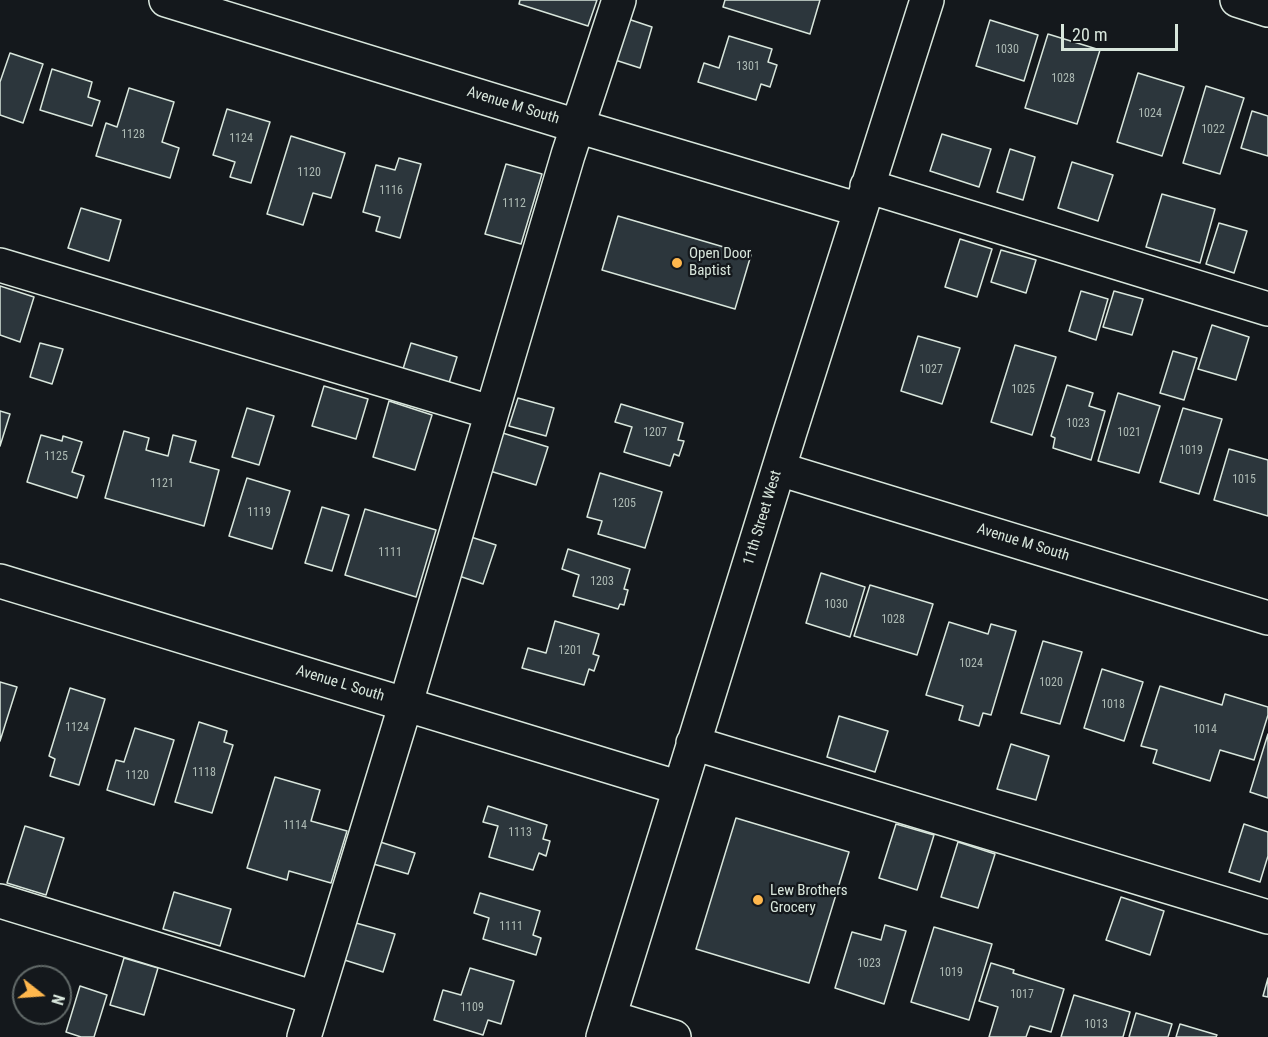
<!DOCTYPE html>
<html>
<head>
<meta charset="utf-8">
<style>
  body { margin:0 }
  #map { position:relative; width:1268px; height:1037px; overflow:hidden; background:#14181c; font-family:"Roboto Condensed",sans-serif }
  canvas { display:block }
  .north { position:absolute; left:12px; top:965px; width:60px; height:60px; box-sizing:border-box; background:#14181c; border:2px solid #626a69; border-radius:50%; rotate:107deg; font-size:16px; font-weight:700; line-height:24px; text-align:center; color:#d8e6dc }
  .north::after { content:''; display:block; margin:auto; width:21px; height:27px; background:#ffb74d; clip-path:polygon(50% 0,100% 100%,50% 72%,0 100%) }
  .scale { position:absolute; left:1061px; top:24px; width:117px; height:27px; box-sizing:border-box; border:3px solid #d8e6dc; border-top:0; padding-left:8px; font-size:18px; line-height:21px; white-space:nowrap; color:#d8e6dc; -webkit-text-stroke:4px #14181c; paint-order:stroke }
</style>
</head>
<body>
<div id="map">
<canvas width="1268" height="1037"></canvas>
<div class="north">N</div>
<div class="scale">20 m</div>
</div>
<script>
const ctx = document.querySelector('canvas').getContext('2d');
ctx.lineJoin = 'round';
function fill(path, color) {
  ctx.fillStyle = color;
  ctx.fill(path, 'evenodd');
}
function toPath(rows) {
  const path = new Path2D();
  for (const r of rows) {
    path.moveTo(r[0], r[1]);
    for (let i = 2; i < r.length; i += 2) path.lineTo(r[i], r[i + 1]);
  }
  return path;
}
function strokePath(path, color, width, dash) {
  ctx.strokeStyle = color;
  ctx.lineWidth = width;
  ctx.lineCap = dash ? 'butt' : 'round';
  ctx.setLineDash(dash || []);
  ctx.stroke(path);
}
function drawText(font, color, halo, rows, align = 'center') {
  ctx.font = font + ' "Roboto Condensed",sans-serif';
  ctx.lineWidth = 4.5;
  ctx.setLineDash([]);
  ctx.textBaseline = 'middle';
  ctx.strokeStyle = halo;
  ctx.fillStyle = color;
  for (const [text, x, y, turn = 0] of rows) {
    ctx.save();
    ctx.translate(x, y);
    ctx.rotate((+turn || 0) * Math.PI / 180);
    ctx.textAlign = isNaN(turn) ? turn : align;
    if (halo) ctx.strokeText(text, 0, 0);
    ctx.fillText(text, 0, 0);
    ctx.restore();
  }
}
const building = toPath([
  [520,0,597,0,588,26,519,4,520,0],
  [725,0,820,0,810,34,723,7,725,0],
  [625,18,652,27,640,68,612,59,625,18],
  [990,20,1038,35,1024,81,976,66,990,20],
  [1048,34,1100,50,1077,124,1025,108,1048,34],
  [729,36,772,49,768,62,777,65,770,87,761,84,756,100,698,82,704,63,719,68,729,36],
  [10,53,43,64,23,123,0,115,0,82,10,53],
  [52,69,92,82,88,97,100,101,92,126,40,110,52,69],
  [1138,73,1184,87,1162,156,1117,142,1138,73],
  [1206,86,1244,98,1220,174,1183,163,1206,86],
  [129,88,174,102,162,142,179,148,170,178,96,156,106,123,117,127,129,88],
  [227,109,270,122,251,183,230,177,235,162,213,155,227,109],
  [1252,111,1268,116,1268,156,1241,148,1252,111],
  [942,134,991,149,979,187,930,171,942,134],
  [291,136,345,153,331,198,313,193,303,225,267,214,291,136],
  [1010,149,1035,157,1023,200,997,192,1010,149],
  [399,158,421,164,400,238,376,231,380,217,363,212,376,165,395,170,399,158],
  [1072,162,1113,175,1098,221,1058,208,1072,162],
  [506,164,542,174,521,244,485,234,506,164],
  [1162,194,1215,209,1200,263,1146,247,1162,194],
  [81,208,121,220,109,261,68,248,81,208],
  [618,216,751,255,735,309,602,270,618,216],
  [1219,223,1247,231,1234,273,1206,264,1219,223],
  [960,239,992,249,977,297,945,287,960,239],
  [1001,250,1036,260,1026,293,991,282,1001,250],
  [0,286,34,297,20,342,0,335,0,286],
  [1081,291,1108,299,1096,340,1069,331,1081,291],
  [1114,291,1143,299,1132,335,1103,327,1114,291],
  [1212,325,1249,337,1236,380,1198,369,1212,325],
  [918,336,960,348,942,404,901,391,918,336],
  [40,343,63,349,52,384,30,377,40,343],
  [411,343,457,357,449,383,403,369,411,343],
  [1015,345,1056,357,1032,435,991,422,1015,345],
  [1173,351,1197,358,1184,400,1160,393,1173,351],
  [1067,385,1093,393,1089,406,1105,411,1091,460,1053,448,1055,438,1051,436,1067,385],
  [324,386,368,399,356,439,312,426,324,386],
  [1118,393,1160,406,1139,473,1098,461,1118,393],
  [518,398,554,408,546,436,509,426,518,398],
  [389,401,432,415,415,470,373,457,389,401],
  [621,404,683,423,678,440,684,441,679,456,674,454,670,466,624,452,632,427,615,422,621,404],
  [247,408,274,416,259,465,232,457,247,408],
  [1183,408,1222,419,1199,494,1160,482,1183,408],
  [0,411,10,414,0,446,0,411],
  [493,430,548,447,536,485,480,468,493,430],
  [124,431,149,438,146,450,168,456,173,435,196,441,190,462,219,470,204,526,105,498,124,431],
  [41,435,62,441,63,436,82,442,72,472,84,476,77,498,27,482,41,435],
  [1229,449,1268,460,1268,516,1214,500,1229,449],
  [600,473,662,492,645,548,598,534,602,521,587,517,600,473],
  [247,478,290,491,272,549,229,536,247,478],
  [322,507,349,515,332,571,305,563,322,507],
  [365,509,436,530,416,597,345,575,365,509],
  [471,537,496,545,483,584,459,576,471,537],
  [568,549,630,569,624,589,628,590,624,605,620,604,618,609,573,596,579,575,562,569,568,549],
  [821,573,865,587,850,637,806,623,821,573],
  [870,585,933,604,917,655,854,636,870,585],
  [555,621,599,634,593,654,599,656,594,671,589,669,584,685,522,668,528,648,546,653,555,621],
  [949,622,988,634,991,624,1016,631,991,715,983,713,979,726,959,720,963,706,926,695,949,622],
  [1043,641,1082,652,1060,724,1021,713,1043,641],
  [1102,669,1143,682,1124,741,1084,728,1102,669],
  [0,682,17,687,0,741,0,682],
  [1160,686,1222,705,1225,694,1268,707,1268,715,1254,760,1220,750,1210,781,1153,763,1157,750,1141,746,1160,686],
  [70,688,105,699,79,785,50,776,55,759,49,756,70,688],
  [839,716,888,731,875,772,827,757,839,716],
  [199,722,227,731,224,742,233,745,212,813,175,802,199,722],
  [135,728,174,740,154,805,107,790,116,760,124,762,135,728],
  [1268,734,1268,798,1250,792,1268,734],
  [1011,744,1049,756,1036,800,997,789,1011,744],
  [275,777,320,790,311,821,347,831,331,883,289,871,287,880,247,868,275,777],
  [488,806,547,825,543,839,550,841,546,856,539,853,533,870,489,857,498,826,483,822,488,806],
  [736,818,849,852,809,983,696,949,736,818],
  [896,824,934,835,917,890,879,878,896,824],
  [1244,824,1268,832,1268,856,1260,882,1229,872,1244,824],
  [25,826,64,838,46,895,7,883,25,826],
  [377,841,415,853,408,874,370,863,377,841],
  [958,842,995,854,978,908,941,897,958,842],
  [174,892,231,909,220,946,163,929,174,892],
  [480,893,540,911,533,935,541,938,536,955,483,939,489,918,474,913,480,893],
  [1121,897,1164,911,1150,955,1106,940,1121,897],
  [349,921,395,934,383,972,338,958,349,921],
  [885,925,906,931,884,1004,835,988,852,932,881,940,885,925],
  [934,927,992,944,969,1020,911,1002,934,927],
  [124,958,158,968,144,1015,110,1005,124,958],
  [991,963,1014,970,1013,973,1064,989,1051,1032,1030,1026,1026,1037,989,1037,998,1007,979,1001,991,963],
  [470,968,514,981,501,1024,488,1020,483,1035,434,1020,443,990,461,995,470,968],
  [1268,978,1268,997,1263,996,1268,978],
  [80,986,107,995,94,1037,81,1037,66,1032,80,986],
  [1074,995,1130,1012,1123,1037,1061,1037,1074,995],
  [1136,1013,1172,1024,1168,1037,1129,1037,1136,1013],
  [1180,1024,1217,1035,1216,1037,1176,1037,1180,1024]
]);
fill(building, '#2c363c');
strokePath(building, '#d8e6dc', 1.5);
const minor = toPath([
  [166,0,577,126,860,210],
  [1237,0,1268,10],
  [867,186,1268,309],
  [0,265,490,412],
  [779,469,1268,618],
  [0,581,680,788],
  [693,743,1268,917],
  [0,901,315,998],
  [609,1017,674,1037],
  [304,1037,406,703,568,155,619,0],
  [603,1037,790,432,927,0]
]);
strokePath(minor, '#d8e6dc', 36);
strokePath(minor, '#14181c', 33);
for (const [x, y, r, color] of [
  [677,263,6,"#ffb74d"],
  [758,900,6,"#ffb74d"]
]) {
  const dot = new Path2D();
  dot.arc(x, y, r, 0, 2 * Math.PI);
  ctx.fillStyle = color;
  ctx.fill(dot);
  strokePath(dot, '#14181c', 2);
}
drawText('12px', '#adbab4', null, [
  ["1030",1007,50],
  ["1301",748,67],
  ["1028",1063,79],
  ["1024",1150,114],
  ["1022",1213,130],
  ["1128",133,135],
  ["1124",241,139],
  ["1120",309,173],
  ["1116",391,191],
  ["1112",514,204],
  ["1027",931,370],
  ["1025",1023,390],
  ["1023",1078,424],
  ["1207",655,433],
  ["1021",1129,433],
  ["1019",1191,451],
  ["1125",56,457],
  ["1015",1244,480],
  ["1121",162,484],
  ["1205",624,504],
  ["1119",259,513],
  ["1111",390,553],
  ["1203",602,582],
  ["1030",836,605],
  ["1028",893,620],
  ["1201",570,651],
  ["1024",971,664],
  ["1020",1051,683],
  ["1018",1113,705],
  ["1124",77,728],
  ["1014",1205,730],
  ["1118",204,773],
  ["1120",137,776],
  ["1114",295,826],
  ["1113",520,833],
  ["1111",511,927],
  ["1023",869,964],
  ["1019",951,973],
  ["1017",1022,995],
  ["1109",472,1008],
  ["1013",1096,1025]
]);
drawText('15px', '#d8e6dc', '#14181c', [
  ["Avenue M South",513,106,17],
  ["11th Street West",763,518,-73],
  ["Avenue M South",1023,543,17],
  ["Avenue L South",340,684,17]
]);
drawText('15px', '#d8e6dc', '#14181c', [
  ["Open Door",689,254],
  ["Baptist",689,271],
  ["Lew Brothers",770,891],
  ["Grocery",770,908]
], 'left');
</script>
</body>
</html>
